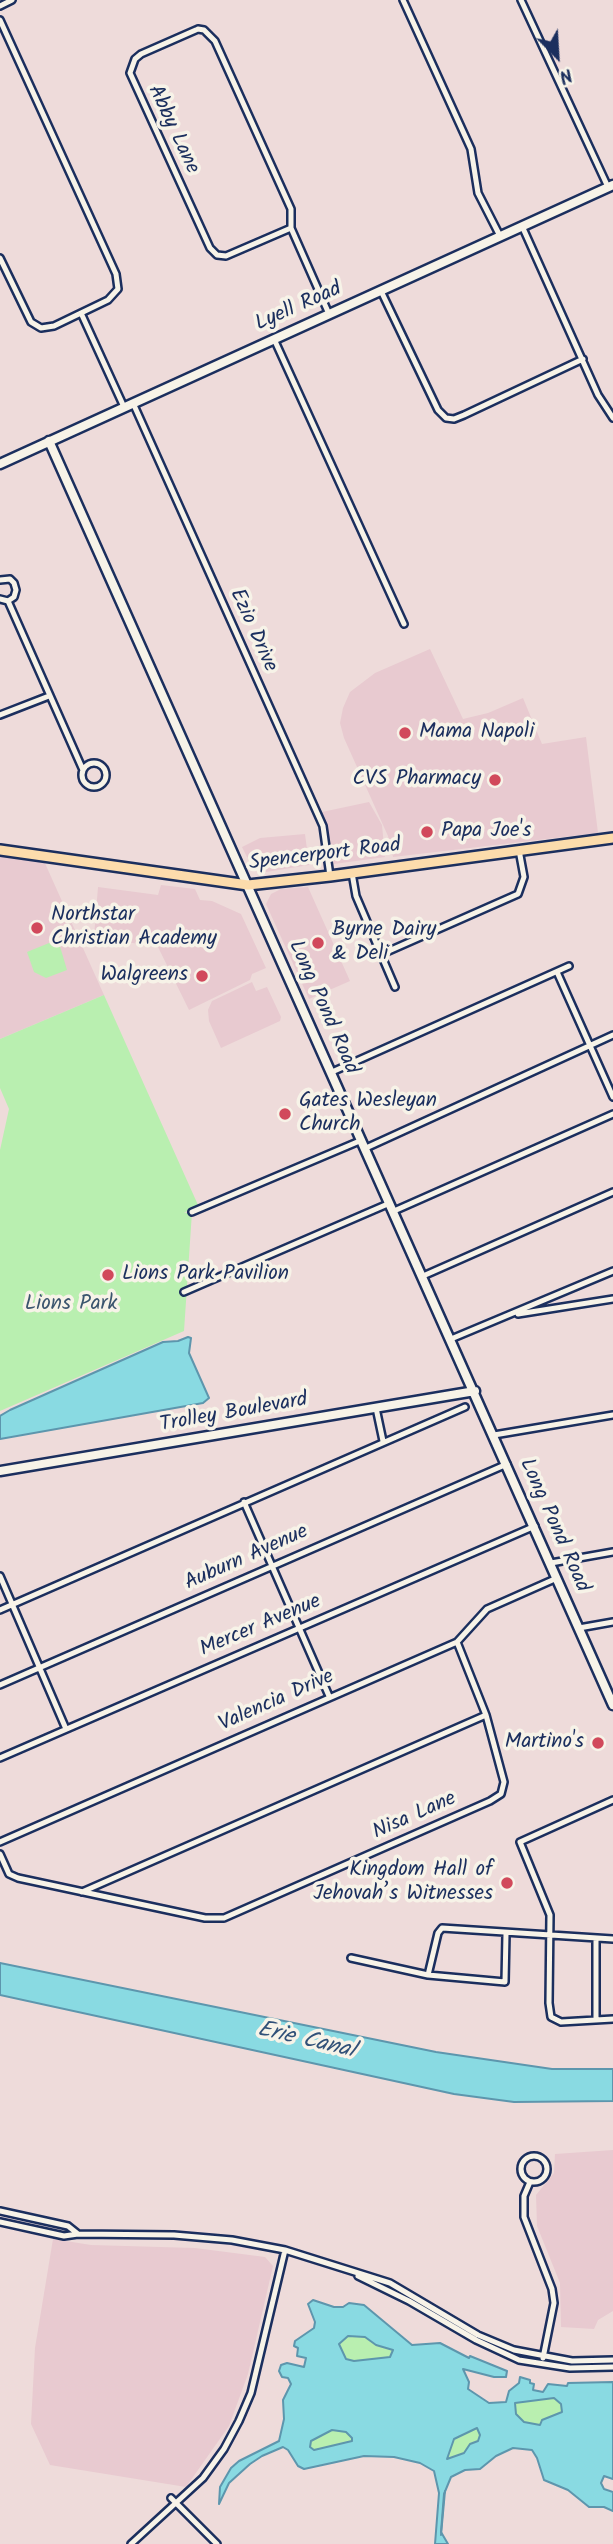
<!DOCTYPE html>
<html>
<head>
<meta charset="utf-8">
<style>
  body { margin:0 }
  #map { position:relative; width:613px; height:2544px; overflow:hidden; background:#eedbda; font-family:Kalam,sans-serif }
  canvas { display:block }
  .north { position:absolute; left:522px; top:21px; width:70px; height:70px; -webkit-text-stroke:5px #f7f3e8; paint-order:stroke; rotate:156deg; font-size:19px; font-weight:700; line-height:28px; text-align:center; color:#1b2f5e }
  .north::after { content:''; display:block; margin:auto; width:24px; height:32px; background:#1b2f5e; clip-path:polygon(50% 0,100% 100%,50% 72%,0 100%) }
</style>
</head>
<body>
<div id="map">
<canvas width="613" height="2544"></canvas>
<div class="north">N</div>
</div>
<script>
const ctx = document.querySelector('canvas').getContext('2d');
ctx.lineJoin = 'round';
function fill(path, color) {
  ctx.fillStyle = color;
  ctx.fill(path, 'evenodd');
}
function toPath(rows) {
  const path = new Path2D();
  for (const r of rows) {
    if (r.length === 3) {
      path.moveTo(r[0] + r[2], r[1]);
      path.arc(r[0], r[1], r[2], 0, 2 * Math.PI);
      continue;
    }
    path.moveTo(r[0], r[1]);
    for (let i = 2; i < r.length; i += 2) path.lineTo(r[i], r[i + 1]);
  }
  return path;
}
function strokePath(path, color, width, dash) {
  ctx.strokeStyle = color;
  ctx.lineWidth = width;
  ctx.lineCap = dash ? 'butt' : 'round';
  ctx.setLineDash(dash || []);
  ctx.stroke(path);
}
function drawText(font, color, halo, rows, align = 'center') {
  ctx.font = font + ' Kalam,sans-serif';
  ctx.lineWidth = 7;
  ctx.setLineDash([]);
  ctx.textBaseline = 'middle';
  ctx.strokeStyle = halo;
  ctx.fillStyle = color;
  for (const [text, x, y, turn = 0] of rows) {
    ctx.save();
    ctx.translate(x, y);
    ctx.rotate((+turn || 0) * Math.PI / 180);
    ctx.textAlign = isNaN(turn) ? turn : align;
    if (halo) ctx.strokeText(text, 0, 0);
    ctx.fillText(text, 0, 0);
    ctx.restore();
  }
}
fill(toPath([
  [430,649,463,719,488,713,523,698,542,744,586,737,598,833,393,857,388,836,344,738,340,723,343,708,350,692,375,673],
  [369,802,382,825,385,857,334,864,322,812],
  [305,834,309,865,266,872,247,857,242,847,260,838],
  [0,855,44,861,104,995,0,1039],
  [161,885,195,889,200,900,212,901,241,914,266,968,252,974,250,980,189,1010,158,947,94,937,98,887,158,895],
  [308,887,350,981,309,999,266,904,271,894,281,889],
  [252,982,256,991,267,987,281,1017,280,1021,221,1048,209,1021,208,1010,212,1001],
  [613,2150,613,2311,598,2320,594,2329,561,2327,560,2283,537,2226,536,2195,554,2173,555,2154],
  [53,2239,91,2245,195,2248,265,2257,273,2266,248,2374,229,2426,186,2487,50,2465,31,2424,35,2348]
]), '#e8cad0');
fill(toPath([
  [54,941,59,943,67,970,46,978,34,972,27,952],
  [104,995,198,1205,184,1213,192,1212,184,1331,0,1411,0,1150,9,1109,0,1088,0,1039],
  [348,2336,365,2337,376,2345,393,2350,390,2358,354,2361,346,2359,339,2344],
  [555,2398,561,2404,562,2412,542,2420,540,2425,524,2422,516,2414,514,2403],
  [477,2428,480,2435,478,2441,470,2444,464,2453,446,2459,454,2439],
  [332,2430,346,2432,352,2438,352,2441,314,2450,310,2447,311,2441]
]), '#b9efb0');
const water = toPath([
  [188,1337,191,1338,189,1353,209,1398,203,1403,0,1439,0,1416,10,1410,163,1342,178,1341,188,1337],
  [0,1963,436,2052,552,2069,613,2069,613,2101,514,2102,454,2094,0,1995,0,1963],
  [313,2300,334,2307,343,2307,349,2303,364,2305,412,2345,440,2343,469,2358,470,2356,507,2371,506,2377,494,2377,463,2369,469,2382,468,2389,489,2403,506,2402,509,2391,519,2383,520,2377,530,2380,530,2383,534,2384,533,2390,543,2392,548,2384,567,2386,568,2383,613,2382,613,2479,604,2476,601,2483,604,2489,613,2492,613,2511,604,2507,589,2507,568,2490,544,2480,537,2458,532,2450,513,2448,496,2456,480,2469,465,2470,451,2477,444,2494,441,2532,448,2544,435,2544,439,2493,434,2471,420,2463,394,2457,364,2456,304,2469,298,2466,288,2450,283,2447,262,2456,250,2464,229,2483,219,2504,220,2487,231,2468,239,2461,279,2441,284,2419,283,2400,291,2384,288,2378,282,2377,279,2371,281,2365,287,2363,304,2367,306,2358,297,2356,298,2348,294,2346,295,2341,314,2328,315,2322,308,2304,313,2300],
  [348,2336,365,2337,376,2345,393,2350,390,2357,354,2361,346,2359,339,2344,348,2336],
  [554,2398,561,2404,562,2412,542,2420,540,2425,524,2422,516,2414,515,2403,554,2398],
  [477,2428,480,2435,478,2441,470,2444,464,2453,447,2459,454,2439,477,2428],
  [332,2430,346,2432,352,2438,352,2441,314,2450,310,2447,311,2441,332,2430]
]);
fill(water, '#89dae2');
strokePath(water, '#5d96ad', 2);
strokePath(toPath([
  [441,2535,445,2491]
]), '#5d96ad', 2);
const street = toPath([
  [403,0,471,149,478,193,500,236],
  [521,0,608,187],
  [0,6,12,0],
  [0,20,116,274,118,289,108,300,54,326,41,328,31,322,0,258],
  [198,29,204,30,215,41,291,209,291,228,226,256,217,255,210,248,130,73,135,59,141,54,198,29],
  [522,226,598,395,613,418],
  [291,228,329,314],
  [381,291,438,410,446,418,454,419,464,415,583,359],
  [81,313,124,407],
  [274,339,404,624],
  [133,403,323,826,330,876],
  [0,580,10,579,14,583,16,590,14,597,8,601,0,599],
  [8,601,83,770],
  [0,715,49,696],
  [94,775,12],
  [352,873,356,896,395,987],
  [382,954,518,894,524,877,519,850],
  [557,972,613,1097],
  [332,1072,569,966],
  [366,1148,613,1035],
  [394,1211,613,1114],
  [192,1212,362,1140],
  [423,1276,613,1192],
  [184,1292,390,1203],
  [518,1314,613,1299],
  [451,1339,613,1271],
  [376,1408,383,1441],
  [494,1435,613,1415],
  [244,1502,329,1696],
  [551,1563,613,1552],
  [0,1576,66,1729],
  [0,1610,465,1407],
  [579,1628,613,1622],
  [0,1685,507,1464],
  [0,1758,535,1526],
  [613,1800,520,1842,550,1915,549,2003,551,2017,561,2022,613,2019],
  [0,1842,457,1642,487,1609,557,1578],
  [0,1854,9,1874,18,1878,205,1918,224,1918,490,1801,501,1794,504,1782,486,1715,457,1642],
  [82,1892,486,1715],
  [506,1934,505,1982,428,1975,438,1933,442,1928,613,1939],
  [596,1939,596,2020],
  [351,1958,428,1975],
  [534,2169,13],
  [530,2182,524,2196,524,2217,552,2289,554,2303,543,2358],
  [0,2211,68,2226,78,2234],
  [0,2222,64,2236,78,2234,174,2235,232,2240,285,2250,390,2283,478,2335,514,2350,572,2361,613,2360],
  [358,2276,409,2301,476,2340,519,2360,570,2368,613,2367],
  [171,2498,217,2544],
  [131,2544,203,2478,224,2449,239,2421,251,2393,285,2250]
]);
const secondary = toPath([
  [49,441,613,1705],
  [0,464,613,185],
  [0,1471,475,1391]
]);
const primary = toPath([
  [0,850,248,885,330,876,613,838]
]);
strokePath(street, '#1b2f5e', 10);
strokePath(secondary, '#1b2f5e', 13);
strokePath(primary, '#1b2f5e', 14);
strokePath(street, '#f7f3e8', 5);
strokePath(secondary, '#f7f3e8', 8);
strokePath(primary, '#fcdcac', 9);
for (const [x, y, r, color] of [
  [405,733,7,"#d1495b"],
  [495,780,7,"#d1495b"],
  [427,832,7,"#d1495b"],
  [37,928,7,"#d1495b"],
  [318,943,7,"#d1495b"],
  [202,976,7,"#d1495b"],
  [285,1114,7,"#d1495b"],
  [108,1275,7,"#d1495b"],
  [598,1743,7,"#d1495b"],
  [507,1883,7,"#d1495b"]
]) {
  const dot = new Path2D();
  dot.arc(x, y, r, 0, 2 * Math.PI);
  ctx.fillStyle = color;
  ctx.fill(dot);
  strokePath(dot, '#f7f3e8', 2.5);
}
drawText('21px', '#1b2f5e', '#f7f3e8', [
  ["Abby Lane",172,130,65],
  ["Lyell Road",299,308,-24],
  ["Ezio Drive",252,631,66],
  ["Spencerport Road",325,856,-7],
  ["Long Pond Road",322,1008,66],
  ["Trolley Boulevard",234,1414,-10],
  ["Long Pond Road",553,1526,66],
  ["Auburn Avenue",247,1559,-24],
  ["Mercer Avenue",261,1627,-23],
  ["Valencia Drive",277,1702,-24],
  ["Nisa Lane",415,1817,-24]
]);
drawText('21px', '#1b2f5e', '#f7f3e8', [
  ["Mama Napoli",419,733],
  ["CVS Pharmacy",481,780,"right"],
  ["Papa Joe's",441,832],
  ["Northstar",51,916],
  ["Christian Academy",51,940],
  ["Byrne Dairy",332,931],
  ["& Deli",332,955],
  ["Walgreens",188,976,"right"],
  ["Gates Wesleyan",299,1102],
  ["Church",299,1126],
  ["Lions Park Pavilion",122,1275],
  ["Martino's",584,1743,"right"],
  ["Kingdom Hall of",493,1871,"right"],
  ["Jehovah’s Witnesses",493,1895,"right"]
], 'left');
drawText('21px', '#3b556e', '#f7f3e8', [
  ["Lions Park",71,1305]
]);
drawText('italic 23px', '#315178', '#f7f3e8', [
  ["Erie Canal",306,2042,13]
]);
</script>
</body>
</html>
